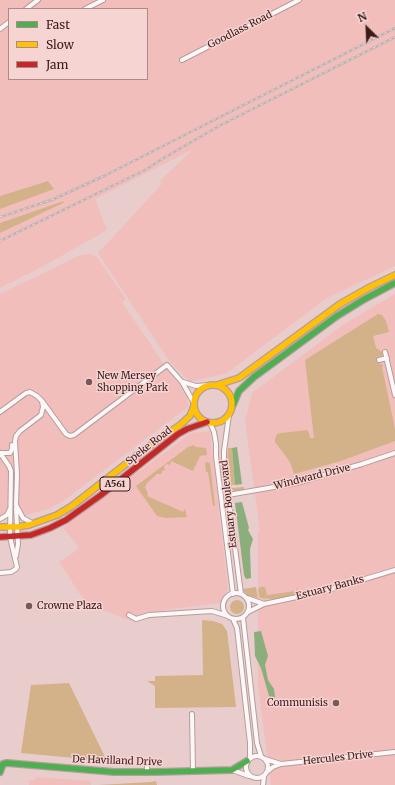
<!DOCTYPE html>
<html>
<head>
<meta charset="utf-8">
<style>
  body { margin:0 }
  #map { position:relative; width:395px; height:785px; overflow:hidden; background:#e8cdcc; font-family:Merriweather,serif }
  canvas { display:block }
  .legend { position:absolute; left:8px; top:8px; width:140px; height:72px; box-sizing:border-box; background:#f6d4d2; border:1px solid #ab8a89; margin:0; padding:5px 7px; list-style:none; font-size:12px; color:#3a1b1b }
  .legend li { display:flex; align-items:center; gap:8px; height:20px }
  .legend b { width:20px; border:1px solid #ab8a89 }
  .north { position:absolute; left:347px; top:8px; width:40px; height:40px; -webkit-text-stroke:3px #f6d4d2; paint-order:stroke; rotate:336deg; font-size:11px; font-weight:700; line-height:16px; text-align:center; color:#3a1b1b }
  .north::after { content:''; display:block; margin:auto; width:14px; height:18px; background:#3a1b1b; clip-path:polygon(50% 0,100% 100%,50% 72%,0 100%) }
</style>
</head>
<body>
<div id="map">
<canvas width="395" height="785"></canvas>
<ul class="legend">
<li><b style="height:5px;background:#4caf50"></b>Fast</li>
<li><b style="height:5px;background:#ffc107"></b>Slow</li>
<li><b style="height:5px;background:#c62828"></b>Jam</li>
</ul>
<div class="north">N</div>
</div>
<script>
const ctx = document.querySelector('canvas').getContext('2d');
ctx.lineJoin = 'round';
function fill(path, color) {
  ctx.fillStyle = color;
  ctx.fill(path, 'evenodd');
}
function toPath(rows) {
  const path = new Path2D();
  for (const r of rows) {
    if (r.length === 3) {
      path.moveTo(r[0] + r[2], r[1]);
      path.arc(r[0], r[1], r[2], 0, 2 * Math.PI);
      continue;
    }
    path.moveTo(r[0], r[1]);
    for (let i = 2; i < r.length; i += 2) path.lineTo(r[i], r[i + 1]);
  }
  return path;
}
function strokePath(path, color, width, dash) {
  ctx.strokeStyle = color;
  ctx.lineWidth = width;
  ctx.lineCap = dash ? 'butt' : 'round';
  ctx.setLineDash(dash || []);
  ctx.stroke(path);
}
function drawText(font, color, halo, rows, align = 'center') {
  ctx.font = font + ' Merriweather,serif';
  ctx.lineWidth = 3;
  ctx.setLineDash([]);
  ctx.textBaseline = 'middle';
  ctx.strokeStyle = halo;
  ctx.fillStyle = color;
  for (const [text, x, y, turn = 0] of rows) {
    ctx.save();
    ctx.translate(x, y);
    ctx.rotate((+turn || 0) * Math.PI / 180);
    ctx.textAlign = isNaN(turn) ? turn : align;
    if (halo) ctx.strokeText(text, 0, 0);
    ctx.fillText(text, 0, 0);
    ctx.restore();
  }
}
fill(toPath([
  [0,0,395,0,395,266,327,298,227,373,190,382,170,362,98,253,162,184,160,181,192,150,95,199,107,230,42,267,0,288,0,233,63,202,0,223,0,209,54,188,48,181,0,196],
  [9,9,147,9,147,79,9,79],
  [89,254,96,256,126,299,122,302,168,370,187,394,188,407,63,501,49,509,26,515,0,518,0,294,81,255],
  [395,294,395,785,271,785,258,686,258,532,260,531,245,421,252,393,344,324],
  [210,431,228,590,220,603,157,611,156,617,134,622,87,604,59,562,73,553,79,547,63,528,191,433],
  [35,777,91,781,91,785,29,785,29,780,35,780]
]), '#f1bebc');
fill(toPath([
  [48,181,54,189,0,209,0,196],
  [64,201,63,203,0,233,0,223],
  [378,314,382,315,386,321,389,332,373,336,376,348,382,352,383,356,377,357,379,363,383,365,383,366,382,367,395,429,395,441,341,461,294,474,290,462,275,442,275,439,277,434,281,433,307,430,309,433,310,438,314,438,305,360],
  [194,445,195,447,206,448,207,455,200,456,193,471,171,461,170,465,167,464,164,466,165,471,163,470,161,474,157,474,147,483,145,487,148,494,147,496,183,512,185,509,187,517,166,518,157,516,136,486,188,447],
  [228,448,232,448,235,485,232,485,232,488,244,487,244,490,235,491,230,488,227,464],
  [207,462,210,463,215,506,213,506,208,472,206,472,205,463],
  [256,587,258,598,248,596,242,589],
  [260,587,265,587,267,595,296,591,297,587,298,594,273,599,260,598,258,590],
  [237,607,7],
  [202,620,213,621,222,624,227,631,236,707,155,708,155,686,147,681,155,681,155,676,203,675],
  [69,683,107,761,21,753,31,685],
  [156,781,157,785,98,785,151,782]
]), '#d3b189');
fill(toPath([
  [237,447,242,484,235,485,232,448],
  [242,502,249,528,248,530,253,539,250,549,251,578,246,579,244,575,235,503],
  [261,631,268,656,265,665,268,680,274,689,275,697,273,700,269,696,261,668,255,656,254,632]
]), '#8cae7c');
const street = toPath([
  [26,9,38,0],
  [85,9,103,0],
  [0,29,9,22],
  [182,60,299,0],
  [385,352,395,395],
  [379,360,387,358],
  [183,382,196,386,209,385],
  [42,401,66,434,70,436,74,435,167,365,182,382,194,403],
  [0,412,26,393,30,392,37,396,42,401,43,407,41,415,20,431,16,436,15,441,17,474,16,505,23,518,32,523],
  [229,415,224,451,224,463,241,594],
  [210,423,214,432,216,444,216,456,233,594],
  [0,453,9,466,11,471,10,537,17,567,16,569,11,572,0,573],
  [1,453,10,453,12,449,12,445],
  [228,495,297,483,362,464,395,453],
  [0,519,7,515,10,509],
  [16,556,18,544,16,508],
  [236,606,13],
  [247,598,264,604],
  [248,612,264,604,325,591,395,570],
  [129,615,136,619,149,615,212,611,228,616],
  [243,618,257,743,261,756],
  [233,619,237,628,250,743,250,758],
  [192,714,193,771],
  [257,767,11],
  [265,759,281,764],
  [232,770,249,776],
  [147,772,147,763],
  [267,772,273,767,281,764,395,752],
  [263,785,264,777]
]);
const fast = toPath([
  [233,405,239,391,254,377,337,316,363,300,395,283],
  [0,772,3,764,7,763,114,772,156,772,232,770,247,761]
]);
const slow = toPath([
  [213,404,19],
  [217,385,239,378,340,304,370,287,395,275],
  [0,527,17,527,29,525,57,515,72,506,145,449,180,425,190,416,194,406]
]);
const jam = toPath([
  [0,537,31,535,50,528,66,520,101,495,178,434,187,429,207,422]
]);
strokePath(street, '#b69c9c', 6);
strokePath(fast, '#b69c9c', 8);
strokePath(slow, '#b69c9c', 8);
strokePath(jam, '#b69c9c', 8);
strokePath(street, '#fcf8f7', 4);
strokePath(fast, '#4caf50', 5.5);
strokePath(slow, '#ffc107', 5.5);
strokePath(jam, '#c62828', 5.5);
const rail = toPath([
  [0,217,54,199,104,176,395,28],
  [0,241,147,169,162,159,219,126,395,37]
]);
strokePath(rail, '#bcb4b3', 2.5);
strokePath(rail, '#f6d4d2', 1, [3]);
for (const [x, y, r, color] of [
  [89,382,4,"#775959"],
  [29,606,4,"#775959"],
  [336,703,4,"#775959"]
]) {
  const dot = new Path2D();
  dot.arc(x, y, r, 0, 2 * Math.PI);
  ctx.fillStyle = color;
  ctx.fill(dot);
  strokePath(dot, '#f6d4d2', 1.5);
}
for (const [x, y, w] of [
  [115,484,30]
]) {
  const box = new Path2D();
  box.roundRect(x - w / 2, y - 7, w, 14, 3);
  ctx.fillStyle = '#f6d4d2';
  ctx.fill(box);
  strokePath(box, '#3a1b1b', 1);
}
drawText('bold 9px', '#3a1b1b', null, [
  ["A561",115,484]
]);
drawText('10px', '#3a1b1b', '#f6d4d2', [
  ["Goodlass Road",240,30,-27],
  ["Speke Road",149,446,-38],
  ["Windward Drive",312,477,-14],
  ["Estuary Boulevard",229,504,-96],
  ["Estuary Banks",330,588,-15],
  ["Hercules Drive",338,758,-6],
  ["De Havilland Drive",117,761,2]
]);
drawText('10px', '#3a1b1b', '#f6d4d2', [
  ["New Mersey",97,376],
  ["Shopping Park",97,388],
  ["Crowne Plaza",37,606],
  ["Communisis",328,703,"right"]
], 'left');
</script>
</body>
</html>
